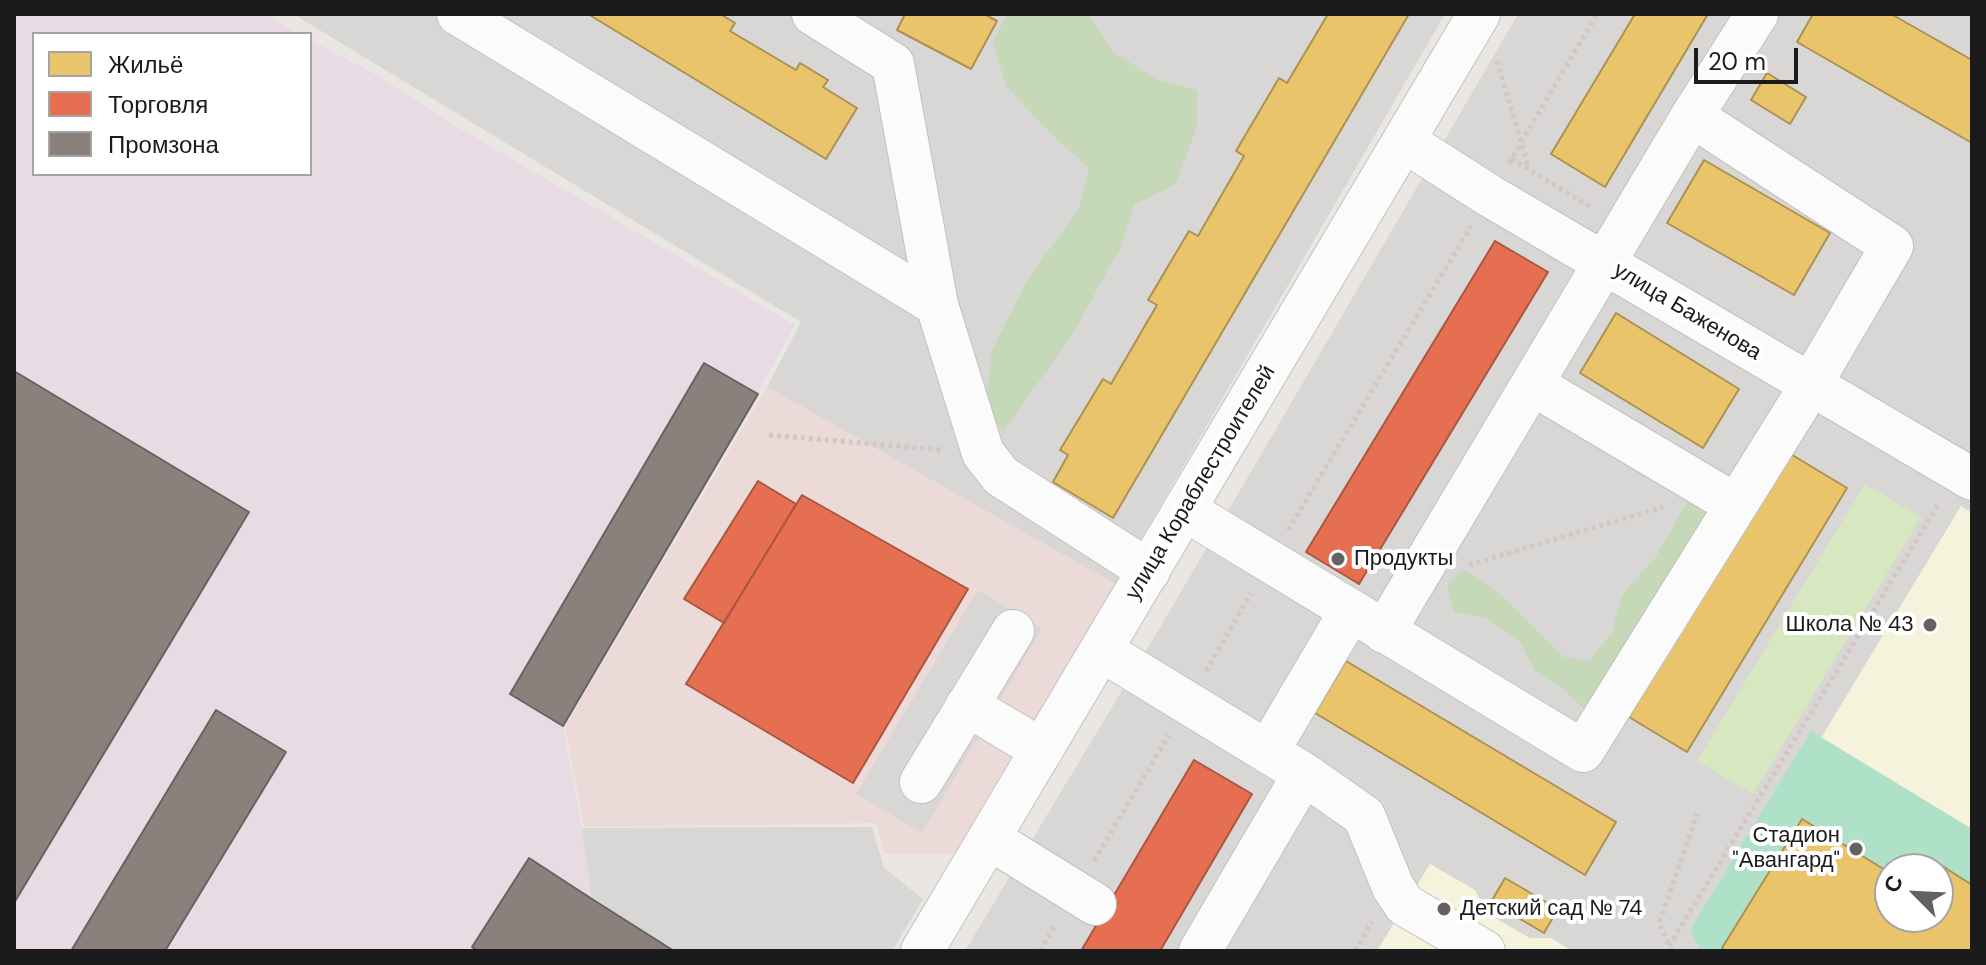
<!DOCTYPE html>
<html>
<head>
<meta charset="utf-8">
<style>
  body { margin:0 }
  #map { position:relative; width:1986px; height:965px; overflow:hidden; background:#eae7e3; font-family:"DM Sans",sans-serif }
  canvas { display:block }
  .frame { position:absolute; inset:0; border:16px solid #1b1b1b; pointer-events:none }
  .legend { position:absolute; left:32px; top:32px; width:280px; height:144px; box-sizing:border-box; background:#fff; border:2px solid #a4a4a4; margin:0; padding:10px 14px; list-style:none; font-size:24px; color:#1b1b1b }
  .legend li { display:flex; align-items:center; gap:16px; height:40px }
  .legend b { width:40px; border:2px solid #a4a4a4 }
  .north { position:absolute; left:1874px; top:853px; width:80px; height:80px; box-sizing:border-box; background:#fff; border:2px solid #a4a4a4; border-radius:50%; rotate:294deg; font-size:22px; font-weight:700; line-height:32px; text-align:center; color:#1b1b1b }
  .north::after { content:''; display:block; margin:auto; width:28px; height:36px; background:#636261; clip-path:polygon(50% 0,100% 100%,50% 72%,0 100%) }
  .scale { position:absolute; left:1694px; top:48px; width:104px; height:36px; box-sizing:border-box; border:4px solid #1b1b1b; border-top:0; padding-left:10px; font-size:24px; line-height:28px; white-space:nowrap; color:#1b1b1b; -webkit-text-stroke:6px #fff; paint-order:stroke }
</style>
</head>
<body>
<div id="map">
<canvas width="1986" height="965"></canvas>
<div class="frame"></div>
<ul class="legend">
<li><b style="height:22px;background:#e9c46a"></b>Жильё</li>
<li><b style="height:22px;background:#e76f51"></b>Торговля</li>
<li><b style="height:22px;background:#8a817c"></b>Промзона</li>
</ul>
<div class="north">С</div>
<div class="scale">20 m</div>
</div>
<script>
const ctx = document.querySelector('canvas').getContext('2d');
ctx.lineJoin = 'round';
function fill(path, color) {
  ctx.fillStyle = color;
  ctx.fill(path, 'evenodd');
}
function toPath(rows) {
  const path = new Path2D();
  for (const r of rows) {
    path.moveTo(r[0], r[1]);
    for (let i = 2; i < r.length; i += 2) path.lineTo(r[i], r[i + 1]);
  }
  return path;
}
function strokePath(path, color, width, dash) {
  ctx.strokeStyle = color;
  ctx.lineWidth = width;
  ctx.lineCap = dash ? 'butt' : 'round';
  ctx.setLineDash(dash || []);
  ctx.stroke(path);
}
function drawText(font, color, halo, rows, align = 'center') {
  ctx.font = font + ' "DM Sans",sans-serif';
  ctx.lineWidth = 8;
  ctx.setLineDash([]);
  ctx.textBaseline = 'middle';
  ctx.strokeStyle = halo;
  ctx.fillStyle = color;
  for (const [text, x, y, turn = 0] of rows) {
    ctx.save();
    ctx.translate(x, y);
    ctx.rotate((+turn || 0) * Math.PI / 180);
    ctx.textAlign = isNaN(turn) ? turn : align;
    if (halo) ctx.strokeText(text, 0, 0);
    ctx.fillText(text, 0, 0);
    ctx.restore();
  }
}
fill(toPath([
  [293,14,1445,14,1115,584,767,387,801,322],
  [1518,14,1972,14,1972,951,965,951,1168,614],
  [1890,869,1938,869,1938,917,1890,917]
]), '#d9d7d5');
fill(toPath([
  [767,387,1115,584,954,854,884,854,876,823,584,827,565,726]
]), '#ecdad8');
fill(toPath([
  [14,14,264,14,298,34,34,34,34,174,310,174,310,40,370,71,459,128,795,325,726,450,563,726,582,828,592,899,674,951,14,951]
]), '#e8dbe3');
fill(toPath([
  [1961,506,1972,513,1972,829,1821,738],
  [1430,864,1475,890,1488,914,1530,938,1551,938,1572,951,1377,951]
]), '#f6f3dc');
fill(toPath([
  [1865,484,1921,517,1753,794,1697,761]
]), '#d7e8c1');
fill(toPath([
  [1007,14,1090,14,1089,16,1112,51,1155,79,1197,90,1197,126,1176,184,1134,205,1121,246,1071,337,1003,431,986,408,992,350,1027,281,1079,208,1089,169,1045,127,1006,86,993,43],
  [1688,501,1715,511,1602,710,1583,708,1564,690,1535,671,1519,640,1486,618,1454,612,1447,586,1464,569,1498,593,1564,657,1589,661,1612,633,1622,595,1655,558]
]), '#c5d8b8');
fill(toPath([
  [1811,731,1972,829,1972,951,1701,951,1690,930],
  [1890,869,1938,869,1938,917,1890,917]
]), '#afe1c9');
fill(toPath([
  [978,590,1042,628,922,833,856,794],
  [872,827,884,868,923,899,892,951,674,951,592,899,582,828]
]), '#d8d7d5');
const homes = toPath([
  [588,14,720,14,735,23,730,31,796,70,800,63,828,80,823,87,857,108,826,159,588,14],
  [905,14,984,14,997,21,971,69,897,30,905,14],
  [1328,14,1409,14,1113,518,1053,482,1068,455,1060,450,1103,379,1111,384,1157,305,1148,300,1189,231,1198,236,1244,156,1236,151,1279,78,1287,83,1328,14],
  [1635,14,1708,14,1605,187,1551,154,1635,14],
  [1813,14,1891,14,1972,60,1972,143,1797,42,1813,14],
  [1767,73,1806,97,1790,124,1751,100,1767,73],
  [1704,160,1830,233,1794,295,1667,223,1704,160],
  [1616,313,1739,389,1703,448,1580,373,1616,313],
  [1789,453,1847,488,1687,752,1629,717,1789,453],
  [1346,661,1616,822,1585,875,1315,713,1346,661],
  [1802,819,1890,873,1890,917,1938,917,1938,869,1928,869,1933,860,1972,885,1972,951,1726,951,1722,948,1802,819],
  [1505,878,1558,909,1544,933,1491,902,1505,878]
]);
fill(homes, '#e9c46a');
strokePath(homes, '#ab9152', 2);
const shops = toPath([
  [1495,241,1548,272,1359,584,1306,552,1495,241],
  [758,481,796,504,724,623,684,599,758,481],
  [802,495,968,589,853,783,686,684,802,495],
  [1194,760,1252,794,1160,951,1081,951,1194,760]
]);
fill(shops, '#e76f51');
strokePath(shops, '#aa5641', 2);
const industry = toPath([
  [704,363,758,394,563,726,510,694,704,363],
  [14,371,249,512,14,903,14,371],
  [216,710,286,752,165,951,71,951,216,710],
  [529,858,592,899,674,951,478,951,472,947,529,858]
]);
fill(industry, '#8a817c');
strokePath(industry, '#69625f', 2);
const minor = toPath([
  [458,14,937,305],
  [813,14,893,64,937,305,983,453,1001,476,1149,571],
  [1404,141,1490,196,1972,479],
  [1532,384,1736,505],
  [1185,510,1583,751,1801,401,1892,246,1692,116],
  [1384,632,1692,116,1757,14],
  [1101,650,1304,774,1200,951],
  [967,705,1042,750],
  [1268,751,1350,612],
  [1304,774,1364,816,1393,887,1405,905,1484,951],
  [921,782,1013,631],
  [990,839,1095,904],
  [922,951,1479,14]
]);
strokePath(minor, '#c2c1bf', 44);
strokePath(toPath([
  [1497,61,1529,169],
  [1511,159,1593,208],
  [1509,163,1597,14],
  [769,435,942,450],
  [1288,530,1471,226],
  [1469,565,1663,507],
  [1206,671,1251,593],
  [1094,861,1169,735],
  [1669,946,1939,503],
  [1040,951,1056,924],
  [1355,951,1372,922],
  [1672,951,1659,923,1697,814]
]), '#d5c6c4', 5, [4, 4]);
strokePath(minor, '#fcfbfb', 42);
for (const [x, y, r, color] of [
  [1338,559,8,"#636261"],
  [1930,625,8,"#636261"],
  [1856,849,8,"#636261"],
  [1444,909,8,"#636261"]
]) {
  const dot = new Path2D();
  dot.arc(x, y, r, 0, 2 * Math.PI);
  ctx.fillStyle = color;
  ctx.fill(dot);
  strokePath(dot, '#fff', 3);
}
drawText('22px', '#1b1b1b', '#fff', [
  ["улица Баженова",1687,312,31],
  ["улица Кораблестроителей",1201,483,-59]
]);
drawText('22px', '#1b1b1b', '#fff', [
  ["Продукты",1354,559],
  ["Школа № 43",1914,625,"right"],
  ["Стадион",1840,836,"right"],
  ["\"Авангард\"",1840,861,"right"],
  ["Детский сад № 74",1460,909]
], 'left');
</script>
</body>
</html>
